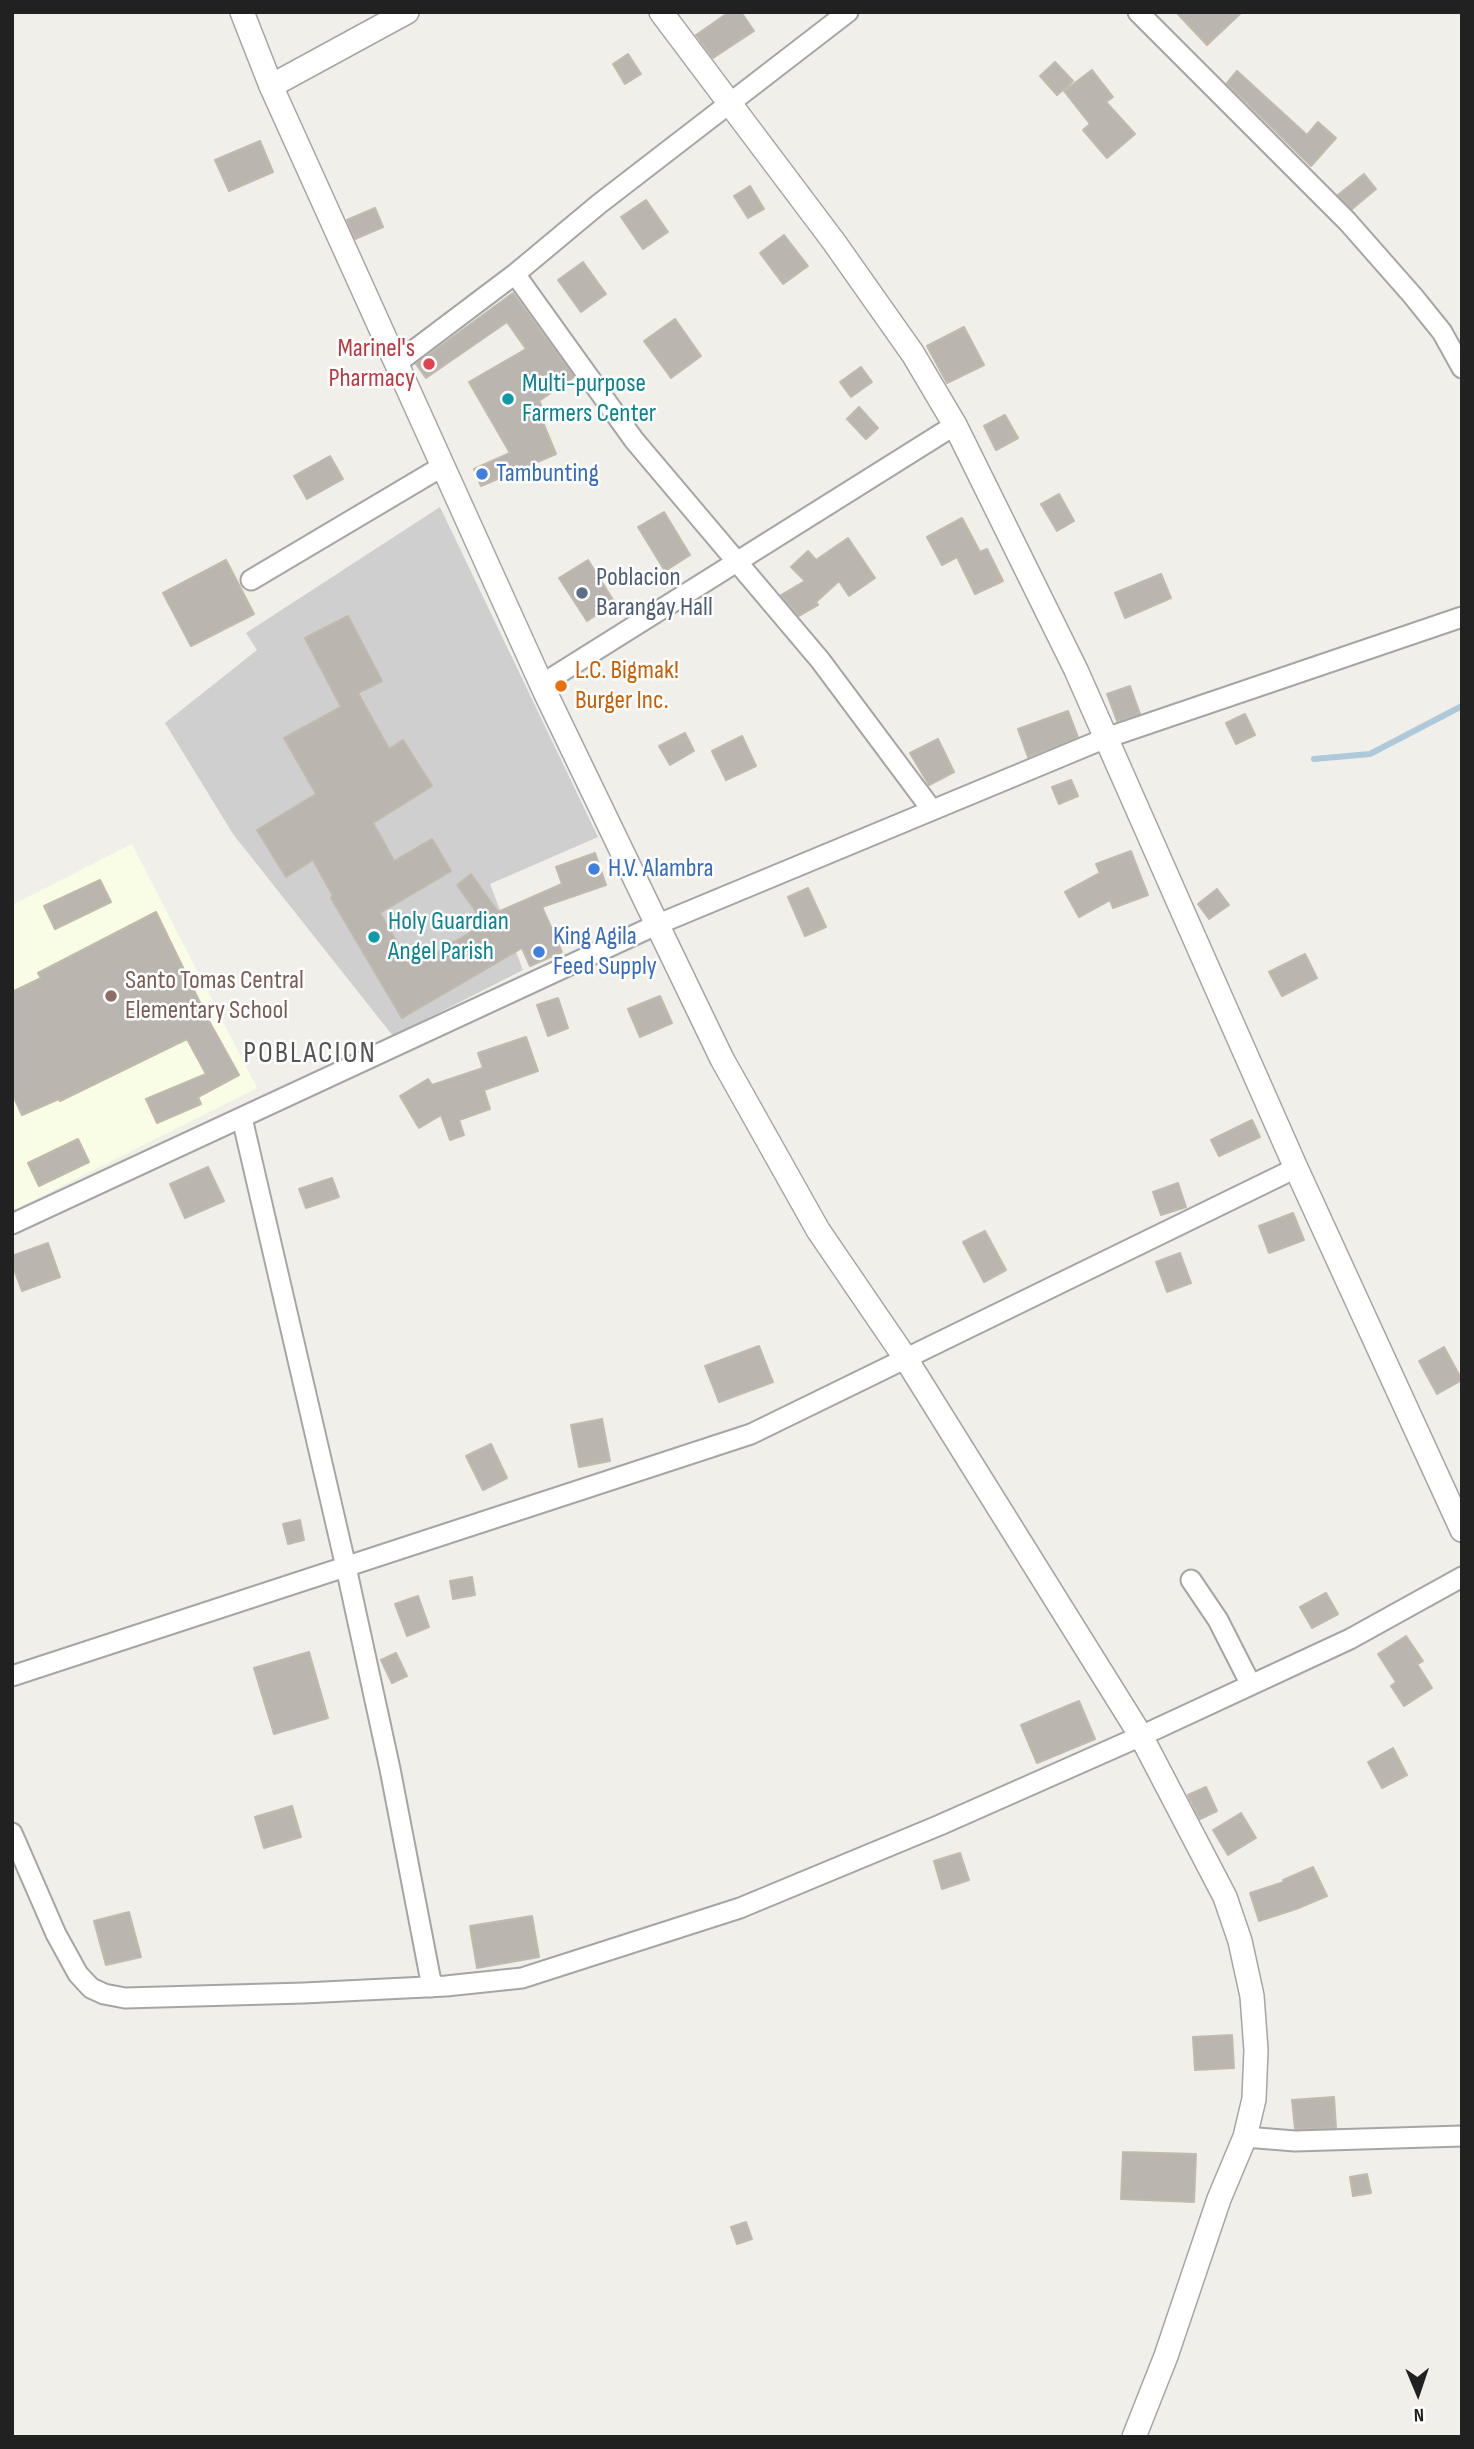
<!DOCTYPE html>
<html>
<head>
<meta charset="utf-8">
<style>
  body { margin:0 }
  #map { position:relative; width:1474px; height:2449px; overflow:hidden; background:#f1efe9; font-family:"Sofia Sans Condensed",sans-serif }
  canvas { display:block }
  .frame { position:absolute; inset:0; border:14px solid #212121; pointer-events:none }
  .north { position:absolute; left:1383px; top:2358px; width:70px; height:70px; -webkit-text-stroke:5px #fff; paint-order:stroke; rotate:178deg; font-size:19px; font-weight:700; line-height:28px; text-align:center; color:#212121 }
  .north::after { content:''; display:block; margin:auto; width:24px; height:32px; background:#212121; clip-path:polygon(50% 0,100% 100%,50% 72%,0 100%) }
</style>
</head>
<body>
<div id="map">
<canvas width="1474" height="2449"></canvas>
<div class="frame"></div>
<div class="north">N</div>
</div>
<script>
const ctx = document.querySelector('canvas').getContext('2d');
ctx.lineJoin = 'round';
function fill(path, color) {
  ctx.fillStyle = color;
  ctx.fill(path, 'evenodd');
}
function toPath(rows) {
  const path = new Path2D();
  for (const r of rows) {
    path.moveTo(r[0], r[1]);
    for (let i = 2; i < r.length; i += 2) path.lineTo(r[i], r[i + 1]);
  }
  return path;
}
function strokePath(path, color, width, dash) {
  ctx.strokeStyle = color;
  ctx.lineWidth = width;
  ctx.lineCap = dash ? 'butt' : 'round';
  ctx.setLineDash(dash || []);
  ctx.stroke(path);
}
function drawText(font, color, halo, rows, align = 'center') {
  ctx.font = font + ' "Sofia Sans Condensed",sans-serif';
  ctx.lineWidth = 5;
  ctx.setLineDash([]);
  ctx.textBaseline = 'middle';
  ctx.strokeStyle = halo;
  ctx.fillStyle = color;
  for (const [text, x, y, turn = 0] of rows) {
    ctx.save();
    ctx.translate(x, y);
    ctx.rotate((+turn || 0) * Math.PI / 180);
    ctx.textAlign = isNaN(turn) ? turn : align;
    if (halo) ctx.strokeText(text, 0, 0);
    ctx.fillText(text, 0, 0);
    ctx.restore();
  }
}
fill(toPath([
  [132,844,257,1088,12,1211,12,905]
]), '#f9fde6');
fill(toPath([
  [440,507,598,837,490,884,523,970,393,1036,233,834,165,723,257,650,246,633]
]), '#cfcfcf');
strokePath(toPath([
  [1314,759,1370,754,1462,706]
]), '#adc9da', 6);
const building = toPath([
  [729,12,741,12,754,31,713,58,696,35,729,12],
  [1176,12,1242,12,1207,45,1176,12],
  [628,54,641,74,625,84,613,64,628,54],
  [1055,62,1073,81,1057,95,1040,76,1055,62],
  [1092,70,1113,97,1106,102,1135,134,1107,158,1083,130,1090,124,1064,91,1092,70],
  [1237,71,1307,135,1318,122,1336,138,1311,166,1227,83,1237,71],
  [260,141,273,172,229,191,215,160,260,141],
  [1364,174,1376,189,1352,209,1338,195,1364,174],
  [750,186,764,209,748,218,734,196,750,186],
  [646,200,668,232,643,249,621,217,646,200],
  [375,208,383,227,355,239,347,220,375,208],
  [784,235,808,266,783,284,760,253,784,235],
  [583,262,606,294,581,312,558,280,583,262],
  [513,293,574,377,539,401,548,417,542,420,556,454,481,486,474,469,510,453,469,382,526,349,507,322,426,378,416,364,513,293],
  [675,319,701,356,671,378,644,341,675,319],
  [964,327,984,365,947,383,927,346,964,327],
  [861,367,872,382,851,397,840,382,861,367],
  [859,407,878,428,866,439,847,419,859,407],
  [1005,415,1018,438,996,450,984,426,1005,415],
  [330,456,343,479,307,499,294,476,330,456],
  [1059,494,1074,521,1057,531,1041,504,1059,494],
  [664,512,690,555,665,571,638,527,664,512],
  [962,518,980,552,987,549,1003,581,975,594,957,557,942,565,927,537,962,518],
  [848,538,875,578,849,596,839,581,816,602,818,605,799,616,781,595,805,581,791,567,808,551,816,560,848,538],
  [226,560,254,614,191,646,163,593,226,560],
  [588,560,615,603,587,621,559,578,588,560],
  [1161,574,1171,598,1125,618,1115,593,1161,574],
  [348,616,382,681,358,693,389,749,403,740,432,786,373,823,394,861,432,839,451,871,380,913,411,967,485,924,457,885,471,874,498,912,562,884,556,867,595,853,606,885,542,907,562,952,530,966,522,948,402,1018,331,898,333,896,313,860,286,877,257,830,316,794,284,738,341,707,305,638,348,616],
  [1130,686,1140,714,1117,721,1107,694,1130,686],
  [1068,711,1078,737,1028,757,1018,729,1068,711],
  [1245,714,1255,735,1236,744,1226,723,1245,714],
  [685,733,694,751,670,765,659,746,685,733],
  [742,736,756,766,726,780,712,751,742,736],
  [938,739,954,772,929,785,910,753,938,739],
  [1071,780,1078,796,1059,804,1052,787,1071,780],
  [1131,851,1148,895,1113,908,1110,900,1079,917,1065,892,1100,873,1096,864,1131,851],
  [100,880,111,902,55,929,44,906,100,880],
  [808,888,826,927,805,936,788,897,808,888],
  [1217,889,1229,905,1209,919,1198,904,1217,889],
  [156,912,209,1021,239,1075,198,1097,201,1104,157,1123,146,1099,206,1074,187,1039,60,1101,59,1099,22,1115,12,1093,12,992,41,978,38,973,156,912],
  [1305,954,1317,978,1282,996,1269,972,1305,954],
  [660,996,672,1023,640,1037,628,1009,660,996],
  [558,998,568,1028,548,1036,537,1005,558,998],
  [526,1037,538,1071,484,1090,490,1109,459,1120,464,1135,450,1140,441,1115,419,1128,400,1096,428,1079,432,1085,483,1068,478,1053,526,1037],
  [1252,1120,1260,1137,1219,1156,1211,1140,1252,1120],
  [78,1139,89,1162,39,1186,28,1163,78,1139],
  [208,1167,224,1201,185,1218,170,1184,208,1167],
  [332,1178,339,1197,306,1208,299,1189,332,1178],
  [1178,1183,1186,1207,1161,1215,1153,1192,1178,1183],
  [1293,1213,1304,1240,1269,1253,1259,1226,1293,1213],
  [985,1231,1006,1270,984,1282,963,1242,985,1231],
  [48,1243,60,1277,22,1291,12,1264,12,1256,48,1243],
  [1180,1253,1191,1283,1167,1292,1156,1262,1180,1253],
  [759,1346,773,1382,719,1402,705,1366,759,1346],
  [1444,1347,1462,1380,1437,1394,1419,1361,1444,1347],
  [602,1419,610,1461,579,1467,571,1425,602,1419],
  [491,1444,507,1478,483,1490,466,1456,491,1444],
  [300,1520,304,1540,288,1544,283,1524,300,1520],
  [472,1577,475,1595,453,1599,450,1581,472,1577],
  [1326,1593,1338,1614,1312,1628,1300,1607,1326,1593],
  [418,1596,429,1627,407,1636,395,1604,418,1596],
  [1406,1636,1423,1661,1417,1664,1432,1688,1404,1706,1391,1686,1396,1682,1378,1654,1406,1636],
  [309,1652,328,1718,274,1734,254,1668,309,1652],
  [396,1653,407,1676,392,1683,381,1660,396,1653],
  [1079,1701,1095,1739,1037,1763,1021,1725,1079,1701],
  [1393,1748,1407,1775,1382,1788,1368,1762,1393,1748],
  [1206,1787,1217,1811,1200,1819,1188,1795,1206,1787],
  [292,1806,301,1837,264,1848,255,1817,292,1806],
  [1241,1813,1256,1838,1228,1855,1213,1830,1241,1813],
  [960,1853,969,1880,942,1889,934,1861,960,1853],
  [1313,1867,1327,1896,1296,1909,1259,1921,1250,1893,1284,1882,1283,1880,1313,1867],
  [129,1912,141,1957,106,1965,94,1921,129,1912],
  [532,1916,539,1957,477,1968,470,1926,532,1916],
  [1232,2035,1234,2068,1195,2070,1193,2037,1232,2035],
  [1334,2097,1336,2128,1295,2129,1292,2100,1334,2097],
  [1123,2152,1196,2154,1194,2202,1121,2199,1123,2152],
  [1367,2174,1371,2193,1353,2196,1350,2177,1367,2174],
  [746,2222,752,2239,737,2244,731,2227,746,2222]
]);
fill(building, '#bab5ae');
strokePath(building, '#c1b9ac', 2);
const minor = toPath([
  [1138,12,1347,221,1413,296,1442,332,1462,368],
  [515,274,634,440,820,660,932,810],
  [397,363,515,274,599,204,848,12],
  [251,580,443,466],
  [542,684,955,425],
  [242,1118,346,1567,390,1769,432,1987],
  [12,1224,656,925,1106,738,1462,617],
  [1191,1580,1218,1620,1251,1685],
  [12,1676,751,1434,1296,1168],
  [12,1833,56,1934,78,1974,91,1988,104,1994,125,1998,304,1993,446,1986,522,1978,740,1908,940,1825,1141,1736,1350,1639,1462,1577],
  [1245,2137,1295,2141,1462,2136]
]);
const tertiary = toPath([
  [242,12,271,86,545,692,722,1059,818,1230,906,1359,1141,1736,1225,1897,1240,1941,1252,1996,1256,2050,1254,2099,1245,2137,1219,2199,1166,2356,1134,2437],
  [661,12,834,242,913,354,955,425,1076,670,1296,1168,1462,1530],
  [271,86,407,12]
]);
strokePath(minor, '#a5a5a5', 23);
strokePath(tertiary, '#a5a5a5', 26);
strokePath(minor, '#fff', 19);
strokePath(tertiary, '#fff', 23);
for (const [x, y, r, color] of [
  [429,364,7,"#e0444e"],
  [508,399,7,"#0f9aa8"],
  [482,474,7,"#3f7fe0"],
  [582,593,7,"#5c6f8a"],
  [561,686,7,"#e8710a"],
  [594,869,7,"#3f7fe0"],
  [374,937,7,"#0f9aa8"],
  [539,952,7,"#3f7fe0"],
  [111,996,7,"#8d6e63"]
]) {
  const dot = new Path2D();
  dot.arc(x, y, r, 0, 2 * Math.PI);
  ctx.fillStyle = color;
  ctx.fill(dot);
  strokePath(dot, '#fff', 2.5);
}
drawText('26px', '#be3a42', '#fff', [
  ["Marinel's",415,349],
  ["Pharmacy",415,379]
], 'right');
drawText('26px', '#0d838f', '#fff', [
  ["Multi-purpose",522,384],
  ["Farmers Center",522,414],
  ["Holy Guardian",388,922],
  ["Angel Parish",388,952]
], 'left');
drawText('26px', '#366cbe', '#fff', [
  ["Tambunting",496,474],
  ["H.V. Alambra",608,869],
  ["King Agila",553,937],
  ["Feed Supply",553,967]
], 'left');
drawText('26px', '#4e5e75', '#fff', [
  ["Poblacion",596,578],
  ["Barangay Hall",596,608]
], 'left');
drawText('26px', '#c56008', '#fff', [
  ["L.C. Bigmak!",575,671],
  ["Burger Inc.",575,701]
], 'left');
drawText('26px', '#785e54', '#fff', [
  ["Santo Tomas Central",125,981],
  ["Elementary School",125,1011]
], 'left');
ctx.letterSpacing = '2px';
drawText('30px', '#545454', '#fff', [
  ["POBLACION",310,1054]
]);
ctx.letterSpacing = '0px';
</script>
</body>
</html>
